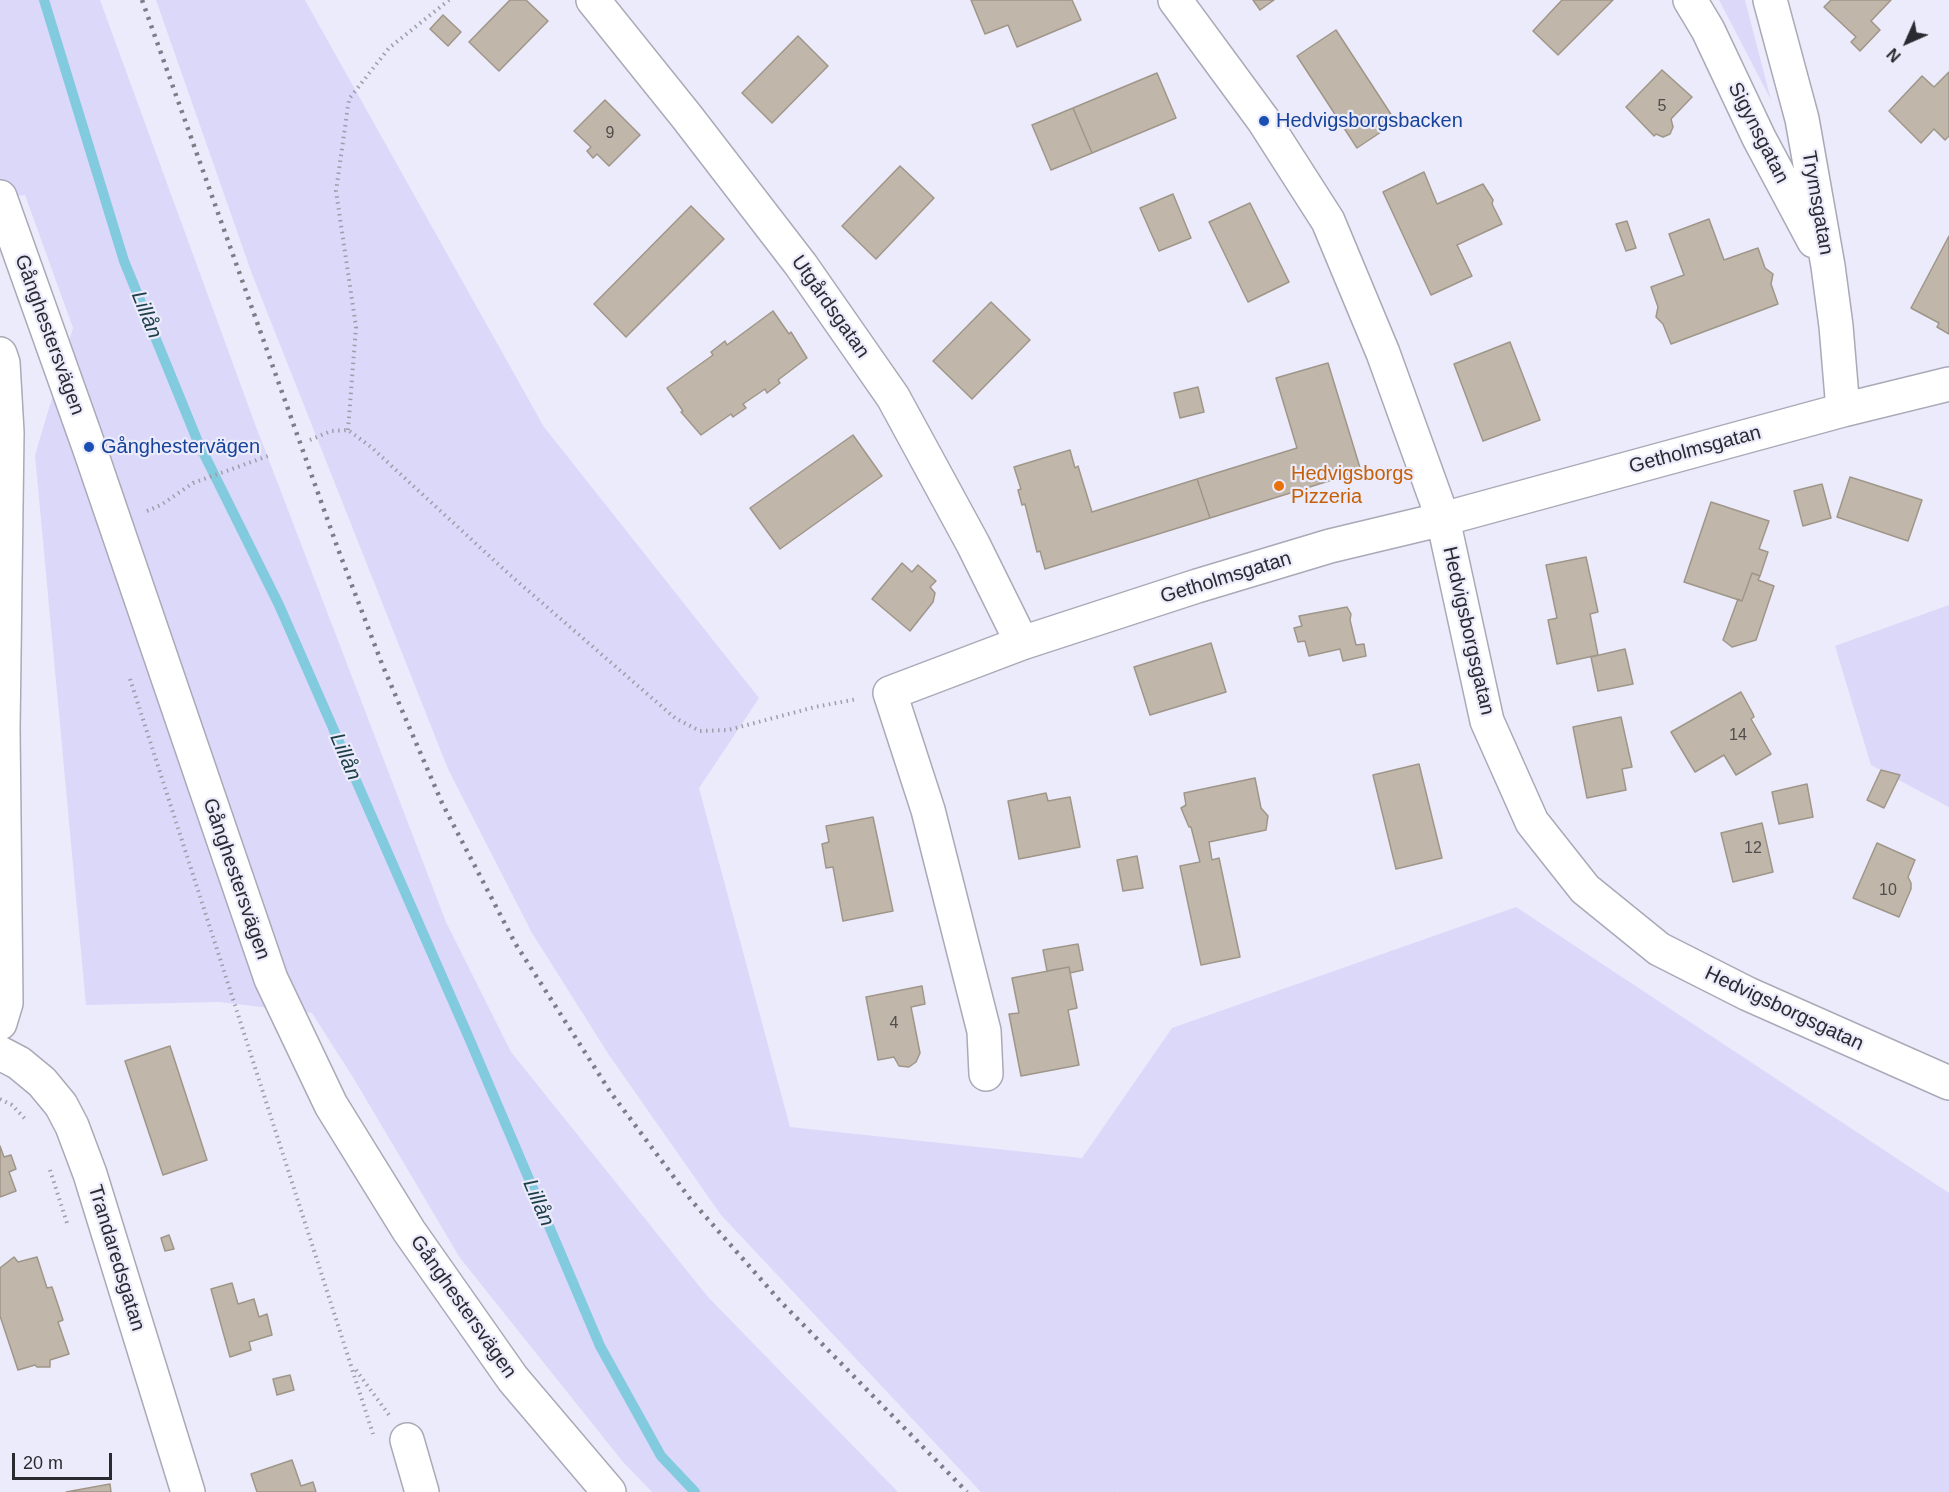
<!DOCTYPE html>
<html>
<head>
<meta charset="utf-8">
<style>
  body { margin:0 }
  #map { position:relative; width:1949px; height:1492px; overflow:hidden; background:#ecebfb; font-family:Arial,sans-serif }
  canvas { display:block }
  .north { position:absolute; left:1877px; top:12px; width:60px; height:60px; -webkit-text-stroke:4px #ecebfb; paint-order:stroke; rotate:225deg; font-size:16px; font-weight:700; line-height:24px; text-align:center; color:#2a2a30 }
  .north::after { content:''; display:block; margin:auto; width:21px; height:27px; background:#2a2a30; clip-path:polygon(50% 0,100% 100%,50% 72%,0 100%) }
  .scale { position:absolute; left:12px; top:1453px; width:100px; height:27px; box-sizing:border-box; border:3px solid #2a2a30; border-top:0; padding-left:8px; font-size:18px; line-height:21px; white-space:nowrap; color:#2a2a30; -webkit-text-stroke:4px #ecebfb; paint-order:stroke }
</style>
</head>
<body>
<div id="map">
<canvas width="1949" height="1492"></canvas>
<div class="north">N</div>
<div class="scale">20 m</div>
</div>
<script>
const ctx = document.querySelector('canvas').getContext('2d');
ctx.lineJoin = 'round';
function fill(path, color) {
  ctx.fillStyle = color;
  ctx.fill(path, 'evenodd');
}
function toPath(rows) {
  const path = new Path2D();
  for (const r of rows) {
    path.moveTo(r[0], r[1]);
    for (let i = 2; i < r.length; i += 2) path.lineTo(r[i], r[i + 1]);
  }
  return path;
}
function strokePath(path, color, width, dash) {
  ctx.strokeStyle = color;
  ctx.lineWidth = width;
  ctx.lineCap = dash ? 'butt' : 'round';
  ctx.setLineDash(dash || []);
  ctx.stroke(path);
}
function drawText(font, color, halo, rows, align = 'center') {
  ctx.font = font + ' Arial,sans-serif';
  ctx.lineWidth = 4.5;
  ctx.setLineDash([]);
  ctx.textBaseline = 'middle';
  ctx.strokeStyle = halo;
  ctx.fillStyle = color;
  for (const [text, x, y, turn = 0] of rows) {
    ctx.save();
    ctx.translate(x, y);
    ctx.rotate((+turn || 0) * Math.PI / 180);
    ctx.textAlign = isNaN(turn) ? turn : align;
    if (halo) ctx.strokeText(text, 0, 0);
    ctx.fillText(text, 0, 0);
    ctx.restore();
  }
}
fill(toPath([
  [0,0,100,0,255,424,446,922,511,1052,708,1297,898,1492,652,1492,623,1462,460,1258,354,1079,312,1013,219,1002,86,1005,35,455,73,328,25,195,0,198],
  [156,0,305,0,544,427,759,698,699,788,790,1127,1082,1158,1172,1028,1516,907,1949,1193,1949,1492,1118,1492,1118,1490,1117,1492,981,1492,721,1215,609,1055,532,933,448,769,252,274],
  [1719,0,1745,0,1771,100,1743,46],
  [1949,605,1949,807,1871,765,1835,646]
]), '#dcd8fa');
strokePath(toPath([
  [44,0,124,261,198,442,279,605,469,1038,600,1346,661,1456,695,1492]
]), '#82cadd', 10);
const building = toPath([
  [510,0,526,0,548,21,499,71,469,42,510,0],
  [971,0,1072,0,1081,20,1017,47,1008,25,985,34,971,0],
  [1253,0,1274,0,1260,10,1253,0],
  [1562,0,1613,0,1558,55,1533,31,1562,0],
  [1831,0,1891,0,1871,21,1880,30,1860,51,1851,42,1856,37,1824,7,1831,0],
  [443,15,461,32,448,46,430,29,443,15],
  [1336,30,1396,122,1357,148,1297,56,1336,30],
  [798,36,828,66,772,123,742,93,798,36],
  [1662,70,1692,97,1671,119,1673,127,1670,134,1663,137,1656,134,1654,136,1626,107,1662,70],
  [1949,72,1949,136,1945,140,1934,129,1921,143,1889,111,1922,76,1934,87,1949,72],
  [1157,73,1176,118,1092,153,1073,108,1157,73],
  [605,100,640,135,609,166,597,154,593,158,587,151,591,147,574,131,605,100],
  [1073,108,1092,153,1051,170,1032,125,1073,108],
  [900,166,934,198,876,259,842,226,900,166],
  [1424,172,1437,204,1483,184,1493,200,1492,204,1502,224,1457,245,1472,276,1431,295,1383,192,1424,172],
  [1173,194,1191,238,1159,251,1140,208,1173,194],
  [1250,203,1289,282,1248,302,1209,222,1250,203],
  [691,206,724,239,626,337,594,304,691,206],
  [1709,219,1724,260,1758,248,1765,268,1773,274,1771,284,1778,304,1671,344,1663,324,1656,317,1658,307,1651,287,1684,275,1669,234,1709,219],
  [1627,221,1636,248,1626,251,1616,224,1627,221],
  [1949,236,1949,334,1937,327,1939,323,1911,308,1949,236],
  [991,302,1030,340,972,399,933,361,991,302],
  [773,311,789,334,791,332,807,358,778,380,780,383,767,393,765,389,743,404,746,408,733,417,731,414,701,435,681,412,683,411,667,388,713,355,711,352,725,341,727,345,773,311],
  [1510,342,1540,420,1483,441,1454,364,1510,342],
  [1328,363,1361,471,1210,518,1197,479,1297,448,1276,378,1328,363],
  [1198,387,1204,412,1180,418,1174,393,1198,387],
  [853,435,882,476,780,549,750,508,853,435],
  [1070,450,1075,468,1078,466,1092,512,1197,479,1210,518,1045,569,1040,551,1037,552,1025,504,1022,505,1018,490,1021,489,1014,467,1070,450],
  [1850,477,1922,500,1908,541,1837,517,1850,477],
  [1822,484,1831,518,1803,526,1794,491,1822,484],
  [1711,502,1769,521,1759,549,1768,552,1760,576,1752,573,1742,601,1684,582,1711,502],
  [1586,557,1598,612,1590,614,1598,655,1557,664,1548,620,1557,618,1546,565,1586,557],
  [902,563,912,572,918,565,936,581,930,587,935,593,933,602,910,631,872,599,902,563],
  [1752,573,1760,576,1758,580,1774,586,1756,640,1732,647,1723,640,1738,599,1742,601,1752,573],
  [1347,607,1351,614,1350,620,1356,645,1364,644,1366,656,1343,661,1340,649,1309,656,1305,641,1298,642,1294,628,1302,626,1299,616,1347,607],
  [1211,643,1226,692,1150,715,1134,667,1211,643],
  [1625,649,1633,684,1598,691,1591,657,1625,649],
  [1741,692,1753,714,1754,717,1751,719,1771,754,1736,775,1724,755,1695,772,1671,732,1741,692],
  [1621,717,1632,767,1622,769,1626,790,1587,798,1573,727,1621,717],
  [1419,764,1442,858,1396,869,1373,775,1419,764],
  [1881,770,1900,775,1884,808,1867,800,1881,770],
  [1255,778,1261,808,1268,816,1266,830,1209,842,1212,860,1219,858,1240,957,1201,965,1180,866,1200,862,1191,827,1189,827,1181,808,1186,805,1184,793,1255,778],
  [1807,784,1813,817,1779,824,1772,792,1807,784],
  [1046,793,1048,801,1070,797,1080,847,1019,859,1008,801,1046,793],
  [873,817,893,911,843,921,833,867,826,868,822,844,829,842,826,826,873,817],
  [1762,823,1773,872,1733,882,1721,833,1762,823],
  [1877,843,1915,860,1908,877,1911,883,1911,889,1899,917,1853,898,1877,843],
  [1137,856,1143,888,1123,891,1117,860,1137,856],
  [1078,944,1083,970,1070,973,1069,967,1047,971,1043,950,1078,944],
  [1069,967,1077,1008,1068,1010,1079,1065,1021,1076,1009,1014,1019,1013,1012,978,1069,967],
  [922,986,925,1004,911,1007,920,1053,916,1062,909,1067,899,1066,894,1057,878,1060,866,997,922,986],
  [170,1046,207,1160,163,1175,125,1061,170,1046],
  [0,1146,4,1157,11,1155,16,1169,9,1172,16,1191,0,1197,0,1146],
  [169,1235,174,1249,165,1251,161,1238,169,1235],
  [14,1257,18,1262,37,1257,47,1288,52,1287,63,1320,58,1322,69,1354,50,1360,50,1367,37,1367,35,1365,18,1370,0,1316,0,1268,14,1257],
  [232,1283,238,1304,254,1299,259,1317,267,1314,272,1335,249,1342,251,1350,230,1357,211,1289,232,1283],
  [290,1375,294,1390,277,1395,273,1379,290,1375],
  [292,1460,301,1486,313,1482,316,1492,257,1492,251,1474,292,1460],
  [110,1484,111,1492,66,1492,110,1484]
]);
fill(building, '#c0b7aa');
strokePath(building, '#9f9689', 1.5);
const minor = toPath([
  [593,0,687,117,801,265,893,397,973,544,1022,643],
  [1175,0,1264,121,1328,221,1383,353,1443,519,1487,721,1532,822,1585,889,1659,949,1748,994,1949,1083],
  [1690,0,1708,30,1759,138,1814,241],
  [1770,0,1802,119,1828,266,1836,326,1843,410],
  [0,197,89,447,271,979,331,1105,409,1231,513,1379,609,1492],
  [0,354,3,363,7,432,3,729,6,1003,0,1023],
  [0,1053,19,1063,42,1082,61,1105,72,1126,90,1174,188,1492],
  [986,1074,984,1031,928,810,890,693,1022,643,1197,586,1330,546,1443,519,1843,410,1949,384],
  [407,1440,422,1492]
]);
strokePath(minor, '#aaa9b7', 36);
strokePath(toPath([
  [348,430,356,327,336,191,349,99,389,48,449,0],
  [310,440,331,431,348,430,371,447,510,575,675,718,700,731,728,730,815,707,857,699],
  [147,511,161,505,193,483,268,456],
  [130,679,373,1434],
  [0,1099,12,1105,27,1121],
  [50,1170,67,1223],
  [356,1370,389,1415]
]), '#9e9da9', 4, [1.5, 4.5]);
strokePath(minor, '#fff', 33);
strokePath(toPath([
  [142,0,338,549,382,664,442,803,515,943,611,1093,691,1200,780,1301,967,1492]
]), '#7d7c87', 4.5, [3, 6]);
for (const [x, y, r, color] of [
  [1264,121,6,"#1a4fb4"],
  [89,447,6,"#1a4fb4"],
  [1279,486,6,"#e8710a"]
]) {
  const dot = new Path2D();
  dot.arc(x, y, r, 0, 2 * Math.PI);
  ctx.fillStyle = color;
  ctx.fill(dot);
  strokePath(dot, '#ecebfb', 2);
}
drawText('16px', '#504d4e', null, [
  ["5",1662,107],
  ["9",610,134],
  ["14",1738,736],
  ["12",1753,849],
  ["10",1888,891],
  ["4",894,1024]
]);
drawText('20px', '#164399', '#ecebfb', [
  ["Hedvigsborgsbacken",1276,121],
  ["Gånghestervägen",101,447]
], 'left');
drawText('20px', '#2a2a30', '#ecebfb', [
  ["Sigynsgatan",1758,133,63],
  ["Trymsgatan",1817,203,80],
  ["Utgårdsgatan",830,307,55],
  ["Gånghestersvägen",49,335,70],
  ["Getholmsgatan",1695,450,-15],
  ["Getholmsgatan",1226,578,-17],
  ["Hedvigsborgsgatan",1468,631,77],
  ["Gånghestersvägen",236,879,71],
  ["Hedvigsborgsgatan",1784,1009,25],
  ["Trandaredsgatan",116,1258,73],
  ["Gånghestersvägen",463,1307,55]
]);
drawText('20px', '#c56008', '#ecebfb', [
  ["Hedvigsborgs",1291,474],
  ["Pizzeria",1291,497]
], 'left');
drawText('italic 21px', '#1d3f48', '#ecebfb', [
  ["Lillån",146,315,68],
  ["Lillån",345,757,67],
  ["Lillån",538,1203,67]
]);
</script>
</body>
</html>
